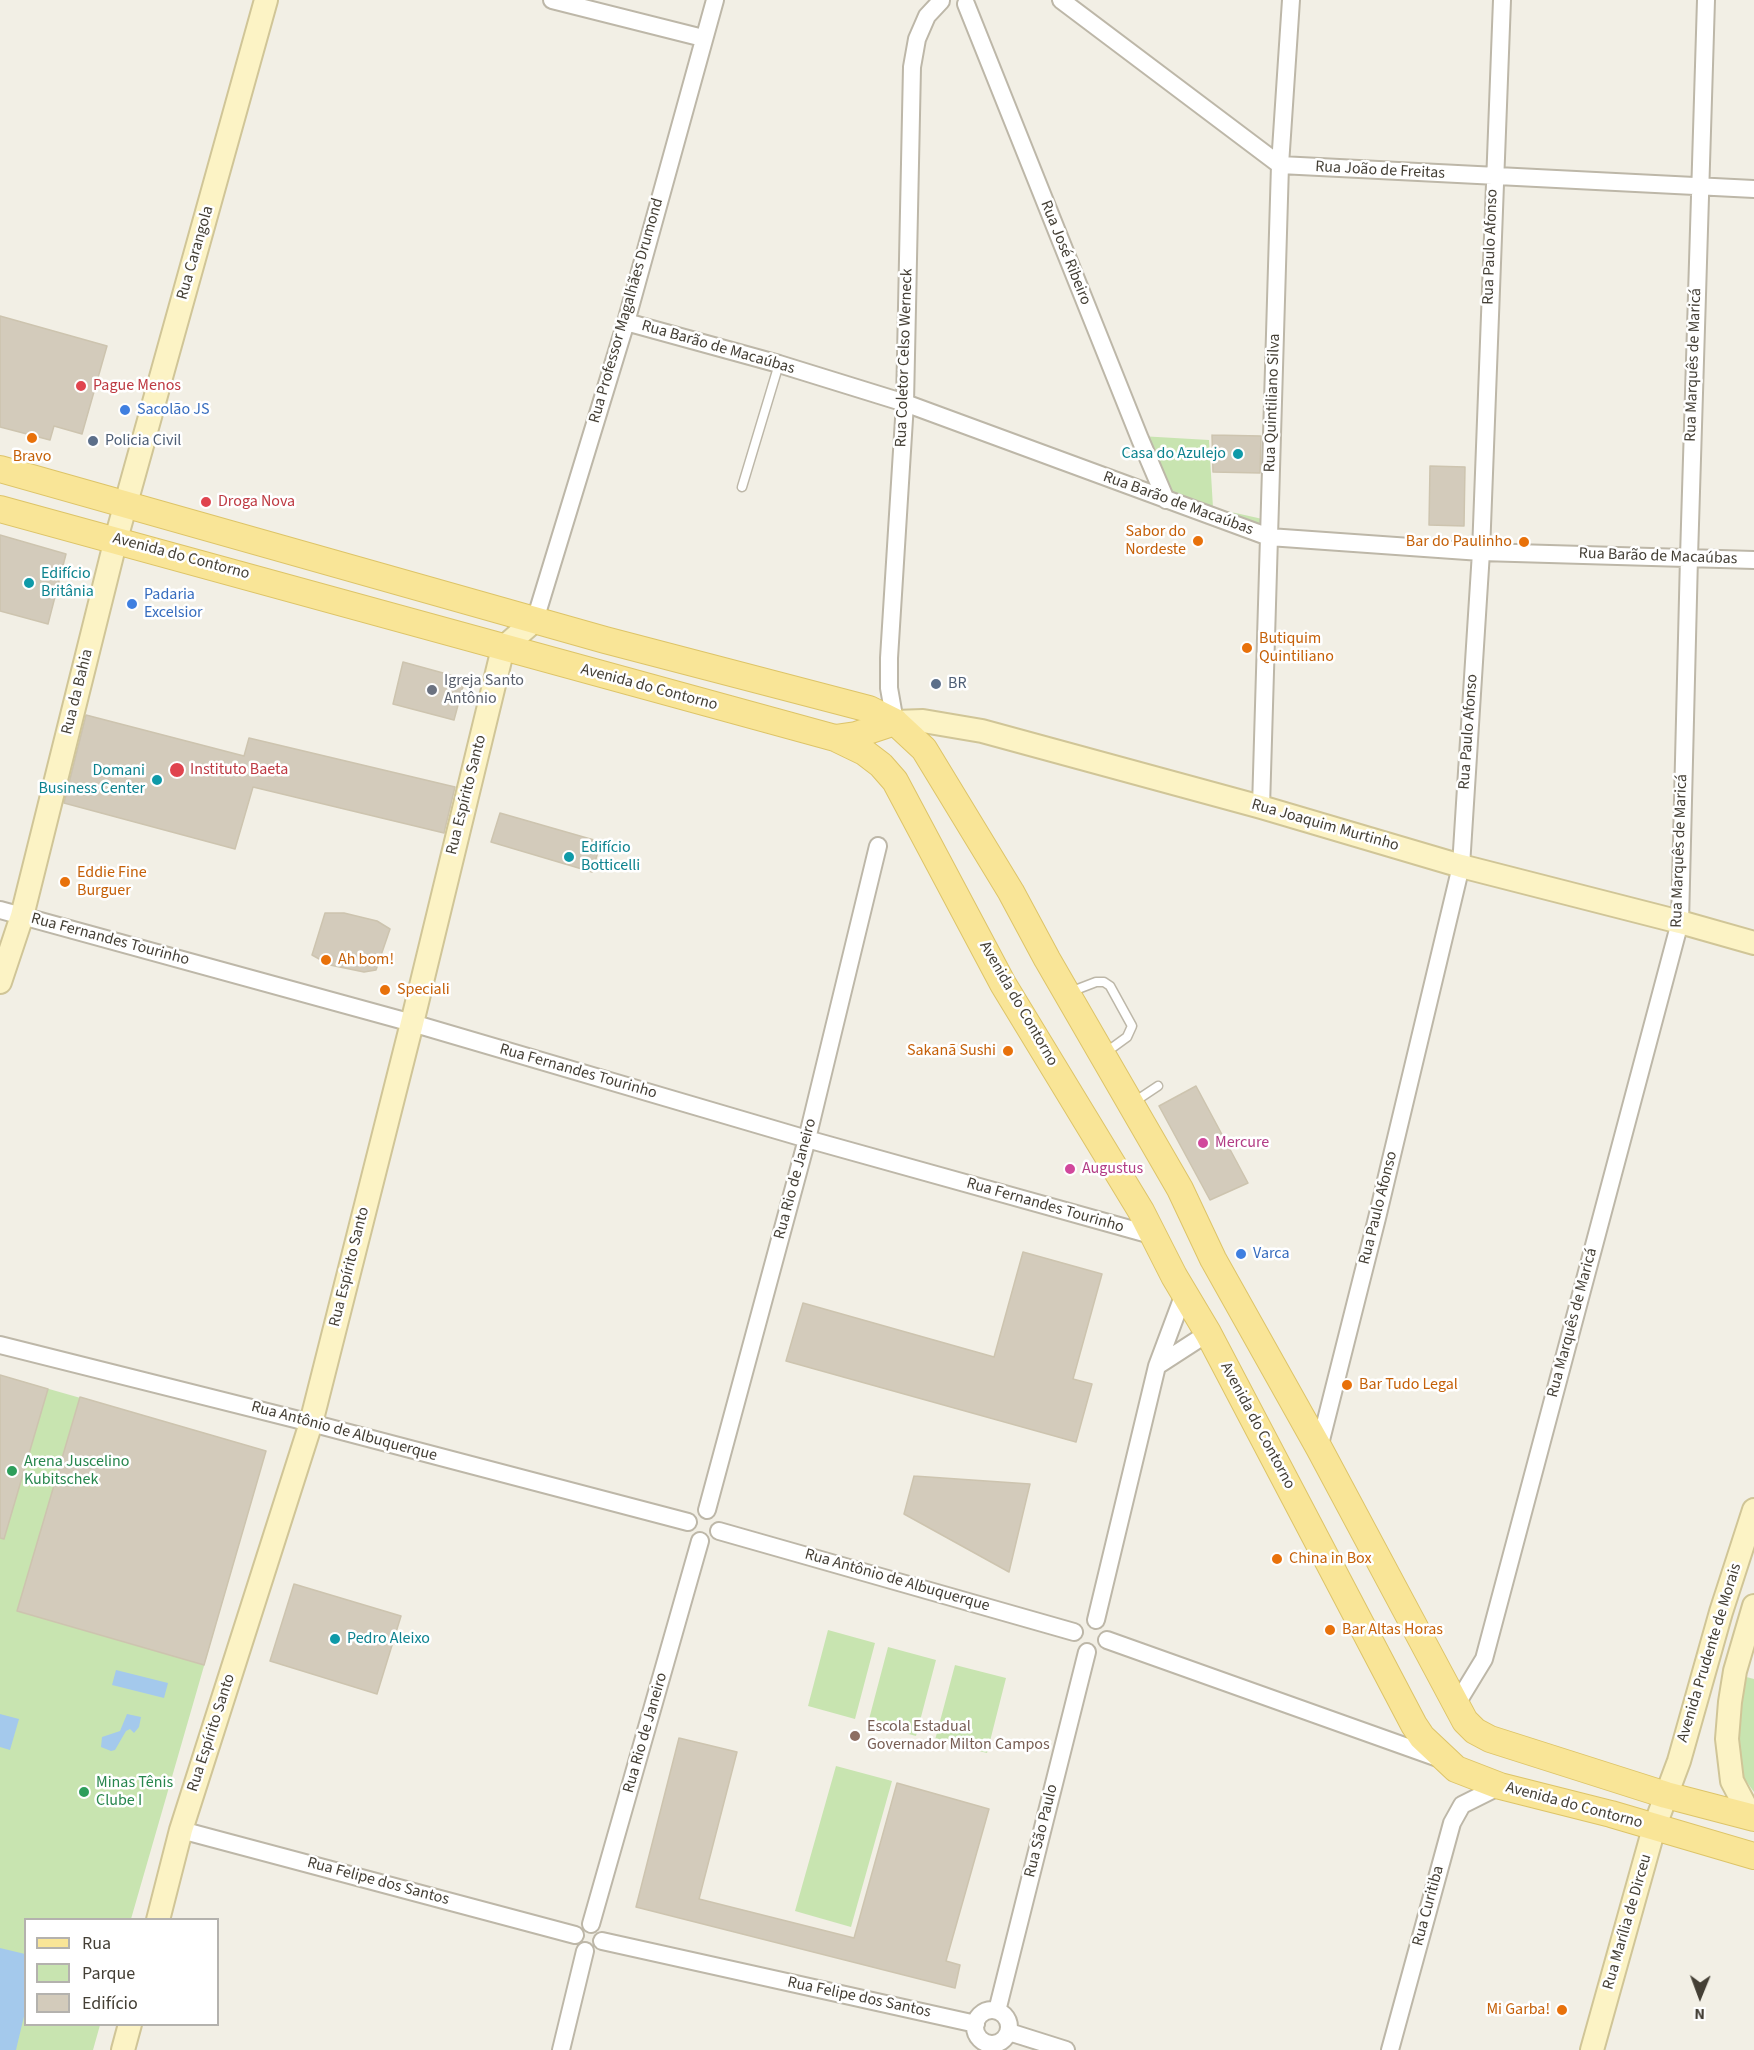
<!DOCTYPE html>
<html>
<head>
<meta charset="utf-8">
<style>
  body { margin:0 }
  #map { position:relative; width:1754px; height:2050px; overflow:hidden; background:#f2efe5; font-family:"Source Sans 3",sans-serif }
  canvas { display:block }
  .legend { position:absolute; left:24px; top:1918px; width:195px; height:108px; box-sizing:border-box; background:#fff; border:2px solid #b4b2ae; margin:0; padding:8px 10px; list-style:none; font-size:18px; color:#443f35 }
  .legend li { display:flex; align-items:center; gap:12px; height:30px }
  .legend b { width:30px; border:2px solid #b4b2ae }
  .north { position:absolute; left:1670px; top:1966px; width:60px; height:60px; -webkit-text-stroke:4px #fff; paint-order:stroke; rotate:181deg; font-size:16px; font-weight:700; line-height:24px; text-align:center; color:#443f35 }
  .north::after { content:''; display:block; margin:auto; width:21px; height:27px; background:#443f35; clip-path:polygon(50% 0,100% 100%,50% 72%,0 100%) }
</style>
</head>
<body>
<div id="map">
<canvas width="1754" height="2050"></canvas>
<ul class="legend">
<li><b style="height:8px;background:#f9e597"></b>Rua</li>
<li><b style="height:16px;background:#c8e4b0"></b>Parque</li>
<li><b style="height:16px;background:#d3cbbb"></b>Edifício</li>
</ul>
<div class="north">N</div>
</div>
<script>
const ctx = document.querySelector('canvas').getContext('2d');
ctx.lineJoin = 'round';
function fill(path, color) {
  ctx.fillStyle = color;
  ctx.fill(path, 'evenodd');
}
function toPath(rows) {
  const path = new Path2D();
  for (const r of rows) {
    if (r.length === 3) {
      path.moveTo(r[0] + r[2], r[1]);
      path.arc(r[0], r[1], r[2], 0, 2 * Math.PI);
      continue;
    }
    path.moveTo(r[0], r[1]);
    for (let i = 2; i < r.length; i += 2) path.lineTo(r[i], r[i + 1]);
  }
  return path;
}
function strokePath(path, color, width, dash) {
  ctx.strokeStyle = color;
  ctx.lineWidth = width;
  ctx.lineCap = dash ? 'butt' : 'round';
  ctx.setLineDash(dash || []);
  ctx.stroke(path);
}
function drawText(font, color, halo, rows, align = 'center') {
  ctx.font = font + ' "Source Sans 3",sans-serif';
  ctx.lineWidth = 5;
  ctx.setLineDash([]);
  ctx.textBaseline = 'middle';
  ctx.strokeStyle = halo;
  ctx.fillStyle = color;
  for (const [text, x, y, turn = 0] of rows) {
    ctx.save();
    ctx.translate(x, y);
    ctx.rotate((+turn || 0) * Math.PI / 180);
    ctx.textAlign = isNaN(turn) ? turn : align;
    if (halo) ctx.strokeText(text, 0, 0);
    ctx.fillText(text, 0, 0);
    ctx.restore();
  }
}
fill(toPath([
  [1140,436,1209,440,1213,508,1267,520,1266,536,1166,497],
  [0,1375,266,1451,131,1919,26,1920,26,2024,100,2025,93,2050,0,2050],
  [828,1630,875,1643,855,1719,808,1706],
  [888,1647,936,1660,916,1736,868,1723],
  [955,1665,1006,1678,987,1753,935,1740],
  [1735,1674,1754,1679,1754,1792,1744,1778,1733,1741],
  [836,1766,892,1781,851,1927,795,1911]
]), '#c8e4b0');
fill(toPath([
  [116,1670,168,1683,164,1698,112,1685],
  [0,1714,19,1719,10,1750,0,1747],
  [127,1714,141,1717,139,1727,134,1733,130,1729,126,1731,115,1750,111,1751,101,1747,102,1737,120,1731],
  [0,1948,25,1954,25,2012,16,2050,0,2050]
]), '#a4c9ec');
const building = toPath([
  [0,316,107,346,82,434,54,426,50,440,0,427,0,316],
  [1212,435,1261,436,1260,473,1213,472,1212,435],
  [1430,466,1465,467,1464,526,1429,525,1430,466],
  [0,535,66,554,48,624,0,611,0,535],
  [403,662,465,679,454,720,393,704,403,662],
  [86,715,244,756,249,738,455,787,444,833,253,787,235,849,64,803,86,715],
  [500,813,601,842,592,872,491,842,500,813],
  [325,913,344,913,377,921,390,929,376,970,364,972,330,965,312,955,325,913],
  [1196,1086,1248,1183,1210,1200,1159,1106,1196,1086],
  [1023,1252,1102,1274,1073,1379,1092,1384,1076,1442,786,1361,803,1303,994,1357,1023,1252],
  [0,1375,48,1389,4,1539,0,1538,0,1375],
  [80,1397,266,1451,204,1665,17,1611,80,1397],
  [914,1476,1030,1484,1009,1572,904,1514,914,1476],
  [294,1584,401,1616,377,1694,270,1661,294,1584],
  [679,1738,737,1752,699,1899,854,1938,897,1783,989,1809,946,1961,960,1965,955,1988,636,1907,679,1738]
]);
fill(building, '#d3cbbb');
strokePath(building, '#cdc4af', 1.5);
const lane = toPath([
  [742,487,779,364],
  [1070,992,1096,982,1104,982,1110,986,1132,1026,1127,1037,1105,1053],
  [1134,1102,1158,1086]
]);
const street = toPath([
  [552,0,703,38],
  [1061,0,1280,165,1754,189],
  [966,4,1140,439,1166,500],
  [626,322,779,364,905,403,1269,537,1481,552,1754,560],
  [535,620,626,322,715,0],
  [895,722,889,688,889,658,905,403,912,67,917,39,927,16,941,1],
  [1261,807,1280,165,1291,0],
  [0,910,412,1023,807,1139,1155,1236],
  [0,1345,311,1423,688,1522],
  [1157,1366,1208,1333],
  [1319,1448,1377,1218,1461,866,1481,552,1502,0],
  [707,1510,807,1139,878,846],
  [719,1531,1074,1632],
  [1096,1620,1157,1366,1185,1291],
  [1107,1640,1438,1758],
  [1456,1705,1484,1659,1680,922,1689,557,1706,0],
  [181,1830,575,1935],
  [591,1924,700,1541],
  [602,1941,976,2024],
  [992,2027,17],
  [997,2011,1087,1652],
  [1009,2032,1066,2050],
  [561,2050,585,1951],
  [1390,2050,1452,1823,1462,1805,1500,1786]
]);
const secondary = toPath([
  [895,722,923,721,982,731,1261,807,1461,866,1680,922,1754,943],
  [0,982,22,916,116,539,266,0],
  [1751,1817,1732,1781,1727,1739,1730,1702,1735,1671,1754,1606],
  [158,1920,181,1830,311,1423,412,1023,503,648,535,620],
  [123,2050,130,2024],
  [1592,2050,1654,1828,1679,1761,1721,1612,1754,1510]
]);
const primary = toPath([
  [0,469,605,640,869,709,895,722,924,749,1011,892,1047,959,1180,1189,1213,1259,1319,1448,1465,1721,1475,1731,1490,1739,1666,1795,1754,1818],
  [0,509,835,738,864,752,881,765,895,781,1003,984,1141,1211,1174,1276,1208,1333,1414,1725,1422,1737,1456,1769,1500,1786,1611,1814,1754,1856],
  [835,738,856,735,895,722]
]);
strokePath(lane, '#bdb7a8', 11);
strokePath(street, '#bdb7a8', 20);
strokePath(secondary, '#d0c597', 26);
strokePath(primary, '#ddc468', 28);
strokePath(lane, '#fff', 8);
strokePath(street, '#fff', 16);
strokePath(secondary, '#fcf3c5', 22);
strokePath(primary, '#f9e597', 26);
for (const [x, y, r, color] of [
  [81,386,6,"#e0444e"],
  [125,410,6,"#3f7fe0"],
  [32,438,6,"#e8710a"],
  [93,441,6,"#5c6f8a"],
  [1238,454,6,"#0f9aa8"],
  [206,502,6,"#e0444e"],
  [1198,541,6,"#e8710a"],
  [1524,542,6,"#e8710a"],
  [29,583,6,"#0f9aa8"],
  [132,604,6,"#3f7fe0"],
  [1247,648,6,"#e8710a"],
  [936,684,6,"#5c6f8a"],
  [432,690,6,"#6b7280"],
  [177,770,8,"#e0444e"],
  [157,780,6,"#0f9aa8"],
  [569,857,6,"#0f9aa8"],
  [65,882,6,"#e8710a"],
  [326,960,6,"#e8710a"],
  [385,990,6,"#e8710a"],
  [1008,1051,6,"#e8710a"],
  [1203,1143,6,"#d1479c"],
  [1070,1169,6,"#d1479c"],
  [1241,1254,6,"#3f7fe0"],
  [1347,1385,6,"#e8710a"],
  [12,1471,6,"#2e9e5b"],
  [1277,1559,6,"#e8710a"],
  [1330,1630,6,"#e8710a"],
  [335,1639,6,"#0f9aa8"],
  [855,1736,6,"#8d6e63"],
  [84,1792,6,"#2e9e5b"],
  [1562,2010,6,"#e8710a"]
]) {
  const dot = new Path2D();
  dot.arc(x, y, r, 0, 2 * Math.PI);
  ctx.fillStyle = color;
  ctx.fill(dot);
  strokePath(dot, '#fff', 2);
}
drawText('16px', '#443f35', '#fff', [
  ["Rua João de Freitas",1380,171,3],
  ["Rua Paulo Afonso",1491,247,-88],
  ["Rua Carangola",196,253,-74],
  ["Rua José Ribeiro",1065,253,68],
  ["Rua Professor Magalhães Drumond",627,311,-74],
  ["Rua Barão de Macaúbas",718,348,16],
  ["Rua Coletor Celso Werneck",905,358,-88],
  ["Rua Marquês de Maricá",1694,365,-88],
  ["Rua Quintiliano Silva",1273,403,-88],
  ["Rua Barão de Macaúbas",1178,504,20],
  ["Avenida do Contorno",181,557,15],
  ["Rua Barão de Macaúbas",1658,557,2],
  ["Avenida do Contorno",649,688,15],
  ["Rua da Bahia",78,692,-76],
  ["Rua Paulo Afonso",1469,732,-86],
  ["Rua Espírito Santo",467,795,-76],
  ["Rua Joaquim Murtinho",1325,826,16],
  ["Rua Marquês de Maricá",1680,851,-88],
  ["Rua Fernandes Tourinho",110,940,15],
  ["Avenida do Contorno",1018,1004,60],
  ["Rua Fernandes Tourinho",578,1072,16],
  ["Rua Rio de Janeiro",796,1179,-75],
  ["Rua Fernandes Tourinho",1045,1206,16],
  ["Rua Paulo Afonso",1379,1208,-76],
  ["Rua Espírito Santo",350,1267,-76],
  ["Rua Marquês de Maricá",1573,1323,-75],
  ["Avenida do Contorno",1257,1426,62],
  ["Rua Antônio de Albuquerque",344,1432,15],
  ["Rua Antônio de Albuquerque",897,1581,16],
  ["Avenida Prudente de Morais",1710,1653,-73],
  ["Rua Espírito Santo",212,1733,-72],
  ["Rua Rio de Janeiro",646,1733,-74],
  ["Avenida do Contorno",1574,1806,15],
  ["Rua São Paulo",1042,1831,-76],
  ["Rua Felipe dos Santos",378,1882,15],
  ["Rua Curitiba",1429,1906,-75],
  ["Rua Marília de Dirceu",1628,1922,-74],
  ["Rua Felipe dos Santos",859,1998,12]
]);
drawText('16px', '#be3a42', '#fff', [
  ["Pague Menos",93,386],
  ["Droga Nova",218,502],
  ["Instituto Baeta",190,770]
], 'left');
drawText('16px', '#366cbe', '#fff', [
  ["Sacolão JS",137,410],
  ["Padaria",144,595],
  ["Excelsior",144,613],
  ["Varca",1253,1254]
], 'left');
drawText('16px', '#4e5e75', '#fff', [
  ["Policia Civil",105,441],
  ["BR",948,684]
], 'left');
drawText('16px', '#0d838f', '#fff', [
  ["Casa do Azulejo",1226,454,"right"],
  ["Edifício",41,574],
  ["Britânia",41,592],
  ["Domani",145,771,"right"],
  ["Business Center",145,789,"right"],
  ["Edifício",581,848],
  ["Botticelli",581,866],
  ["Pedro Aleixo",347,1639]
], 'left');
drawText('16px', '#c56008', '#fff', [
  ["Bravo",32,457,"center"],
  ["Sabor do",1186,532,"right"],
  ["Nordeste",1186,550,"right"],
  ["Bar do Paulinho",1512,542,"right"],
  ["Butiquim",1259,639],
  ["Quintiliano",1259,657],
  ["Eddie Fine",77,873],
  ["Burguer",77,891],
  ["Ah bom!",338,960],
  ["Speciali",397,990],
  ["Sakanã Sushi",996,1051,"right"],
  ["Bar Tudo Legal",1359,1385],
  ["China in Box",1289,1559],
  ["Bar Altas Horas",1342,1630],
  ["Mi Garba!",1550,2010,"right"]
], 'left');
drawText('16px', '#5b616d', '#fff', [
  ["Igreja Santo",444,681],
  ["Antônio",444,699]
], 'left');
drawText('16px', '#b23c85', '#fff', [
  ["Mercure",1215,1143],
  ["Augustus",1082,1169]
], 'left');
drawText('16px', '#27864d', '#fff', [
  ["Arena Juscelino",24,1462],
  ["Kubitschek",24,1480],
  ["Minas Tênis",96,1783],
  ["Clube I",96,1801]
], 'left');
drawText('16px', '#785e54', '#fff', [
  ["Escola Estadual",867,1727],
  ["Governador Milton Campos",867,1745]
], 'left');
</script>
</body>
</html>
